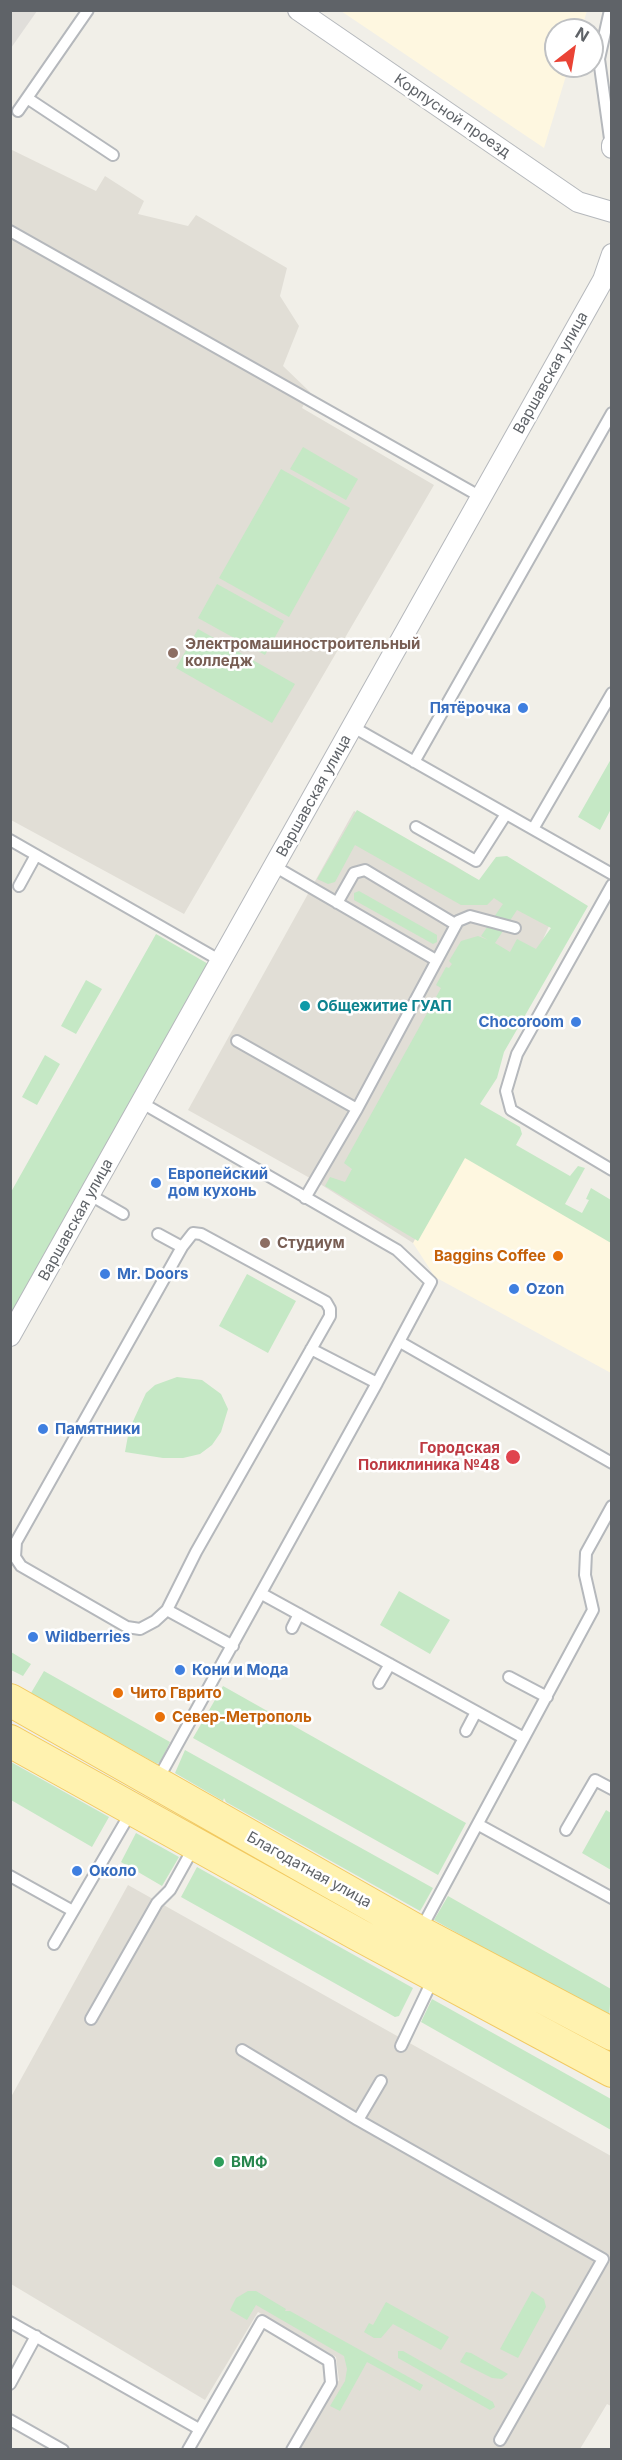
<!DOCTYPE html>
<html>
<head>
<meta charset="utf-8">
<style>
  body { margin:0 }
  #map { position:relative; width:622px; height:2460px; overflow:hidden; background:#f1efe8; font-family:Inter,sans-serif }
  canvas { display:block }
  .frame { position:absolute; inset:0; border:12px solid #5f6368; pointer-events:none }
  .north { position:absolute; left:544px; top:18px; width:60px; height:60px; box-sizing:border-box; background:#fff; border:2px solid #bfc1c3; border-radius:50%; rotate:31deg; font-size:16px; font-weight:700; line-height:24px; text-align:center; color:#5f6368 }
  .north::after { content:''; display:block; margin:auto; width:21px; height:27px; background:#ea4335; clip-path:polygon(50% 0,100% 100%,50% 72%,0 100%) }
</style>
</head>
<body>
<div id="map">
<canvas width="622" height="2460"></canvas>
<div class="frame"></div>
<div class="north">N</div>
</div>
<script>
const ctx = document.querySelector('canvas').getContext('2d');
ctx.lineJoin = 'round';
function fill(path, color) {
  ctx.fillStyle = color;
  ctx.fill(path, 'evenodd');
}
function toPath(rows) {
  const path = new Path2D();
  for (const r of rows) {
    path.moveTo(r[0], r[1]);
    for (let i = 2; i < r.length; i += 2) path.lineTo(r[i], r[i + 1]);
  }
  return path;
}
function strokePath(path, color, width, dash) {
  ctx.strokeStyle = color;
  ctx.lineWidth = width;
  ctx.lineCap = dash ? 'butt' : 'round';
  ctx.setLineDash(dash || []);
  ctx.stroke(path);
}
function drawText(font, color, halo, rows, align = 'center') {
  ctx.font = font + ' Inter,sans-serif';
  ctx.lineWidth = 5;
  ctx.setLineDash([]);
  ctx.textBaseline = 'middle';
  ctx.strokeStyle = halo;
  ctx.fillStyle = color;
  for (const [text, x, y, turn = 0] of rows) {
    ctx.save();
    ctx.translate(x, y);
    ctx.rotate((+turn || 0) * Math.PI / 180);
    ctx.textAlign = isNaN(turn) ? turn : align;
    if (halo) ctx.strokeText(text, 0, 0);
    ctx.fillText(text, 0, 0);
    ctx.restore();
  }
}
fill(toPath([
  [341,11,587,11,581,30,556,30,556,66,569,66,544,148],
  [461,1152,611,1240,611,1373,435,1277,413,1243]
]), '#fef7e0');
fill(toPath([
  [11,10,37,11,11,48,10,11]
]), '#e0deda');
fill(toPath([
  [10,149,96,191,105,176,144,201,138,214,188,226,196,215,287,268,280,296,299,326,283,366,310,392,302,408,434,485,184,914,11,820],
  [354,811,454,865,549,926,456,1133,461,1152,413,1243,317,1182,188,1110],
  [128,1885,611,2156,611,2406,607,2404,580,2449,300,2449,339,2380,336,2357,258,2312,205,2400,11,2284,11,2097]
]), '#e1ded6');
fill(toPath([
  [303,447,358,479,346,500,290,469],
  [281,469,350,508,289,617,219,578],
  [217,584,284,621,265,655,198,618],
  [198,629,295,684,272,723,176,668],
  [611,759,611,809,600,830,578,817],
  [357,810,479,880,496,857,507,856,588,906,504,1052,497,1078,480,1104,520,1127,522,1134,516,1145,570,1176,578,1166,585,1168,565,1204,582,1213,589,1200,586,1199,591,1188,611,1200,611,1243,465,1158,418,1241,325,1186,330,1177,345,1182,352,1169,344,1163,441,988,436,985,446,967,449,968,452,964,449,961,461,941,478,936,488,940,481,936,503,904,494,898,487,905,461,905,355,845,335,882,328,884,317,879],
  [517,910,551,928,536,949,517,939,510,952,495,943],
  [359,891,437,935,437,942,433,944,354,900,354,893],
  [156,934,210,965,11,1320,11,1192],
  [86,980,102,989,76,1034,61,1026],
  [45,1055,60,1064,37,1105,22,1097],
  [247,1274,296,1301,268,1353,219,1326],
  [177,1377,202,1380,221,1394,228,1409,221,1432,212,1445,200,1454,183,1458,163,1458,125,1452,129,1430,146,1393,155,1385],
  [399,1591,450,1620,430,1654,380,1625],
  [11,1652,31,1664,23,1676,11,1670],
  [44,1671,170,1742,161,1761,157,1764,31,1693],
  [223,1686,466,1823,438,1875,193,1738],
  [185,1750,433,1888,423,1906,420,1911,226,1802,224,1798,223,1801,175,1773],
  [11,1762,109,1817,92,1847,11,1800],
  [606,1810,611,1813,611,1870,582,1853],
  [136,1833,179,1857,162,1886,121,1862],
  [197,1867,413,1988,399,2016,395,2017,181,1897],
  [448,1896,611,1989,609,2018,434,1920],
  [432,1999,611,2099,611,2130,421,2022],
  [248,2291,256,2291,286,2309,285,2311,290,2311,423,2385,420,2391,367,2362,340,2411,330,2406,345,2381,347,2369,344,2356,256,2305,247,2320,230,2310,236,2298],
  [532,2291,544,2299,546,2307,518,2358,500,2349],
  [386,2302,449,2337,441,2350,393,2324,381,2338,374,2338,364,2332,369,2323,373,2325],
  [398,2351,403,2351,493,2402,495,2407,490,2410,398,2358],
  [466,2352,471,2353,508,2374,502,2379,492,2378,460,2362]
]), '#c5e8c5');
const lane = toPath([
  [610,10,599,59,611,146],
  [27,98,113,155],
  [18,111,88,10],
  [10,231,481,497],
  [353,727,612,874],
  [414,762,612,413],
  [416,827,476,861,506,814],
  [533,829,612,693],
  [10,840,221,961],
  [274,866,436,960],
  [612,885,517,1054,506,1091,511,1110,612,1170],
  [19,886,36,855],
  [337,903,354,873,365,870,455,924],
  [237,1041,357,1109],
  [142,1103,397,1250,431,1282,377,1383],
  [90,1195,123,1214],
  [305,1198,357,1109,458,921,470,916,515,928],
  [158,1234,182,1247],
  [400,1342,612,1463],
  [262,1594,524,1738],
  [167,1610,155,1621,140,1629,127,1627,21,1566,15,1557,16,1542,182,1247,193,1233,201,1234,326,1302,330,1309,330,1316,196,1552,167,1610,233,1646],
  [292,1628,299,1614],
  [509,1677,547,1697],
  [379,1683,390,1664],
  [466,1731,476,1712],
  [157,1781,377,1383,311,1349],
  [479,1825,612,1898],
  [566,1830,595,1780,612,1789],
  [10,1876,73,1911],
  [421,1929,593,1610,585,1575,586,1553,612,1506],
  [54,1944,131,1812],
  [91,2019,157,1903,170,1890,195,1845],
  [401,2046,433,1979],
  [242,2050,358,2120,381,2081],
  [358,2120,603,2259,500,2440],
  [10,2322,199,2429],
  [10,2384,36,2336],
  [10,2420,63,2450],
  [188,2450,262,2321,329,2361,331,2383,292,2450]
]);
const street = toPath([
  [298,10,578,202,612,212],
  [612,145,612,148],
  [10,1336,603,280,612,254]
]);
const primary = toPath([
  [10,1700,419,1932,612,2034],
  [10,1741,357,1934,612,2071]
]);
strokePath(lane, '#b5b8bc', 14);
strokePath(street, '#b5b8bc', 22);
strokePath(primary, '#f2c960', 34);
strokePath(lane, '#fff', 10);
strokePath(street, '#fff', 20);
strokePath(primary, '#fff2af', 32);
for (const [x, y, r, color] of [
  [173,653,6,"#8d6e63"],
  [523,708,6,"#3f7fe0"],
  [305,1006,6,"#0f9aa8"],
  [576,1022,6,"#3f7fe0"],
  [156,1183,6,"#3f7fe0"],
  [265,1243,6,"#8d6e63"],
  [558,1256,6,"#e8710a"],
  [105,1274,6,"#3f7fe0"],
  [514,1289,6,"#3f7fe0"],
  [43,1429,6,"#3f7fe0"],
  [513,1457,8,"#e0444e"],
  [33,1637,6,"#3f7fe0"],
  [180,1670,6,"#3f7fe0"],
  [118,1693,6,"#e8710a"],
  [160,1717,6,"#e8710a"],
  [77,1871,6,"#3f7fe0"],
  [219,2162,6,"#2e9e5b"]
]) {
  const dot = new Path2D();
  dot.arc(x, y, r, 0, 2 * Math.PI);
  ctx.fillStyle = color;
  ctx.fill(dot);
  strokePath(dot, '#fff', 2);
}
drawText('15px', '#5f6368', '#fff', [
  ["Корпусной проезд",452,116,34],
  ["Варшавская улица",551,373,-61],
  ["Варшавская улица",314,796,-61],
  ["Варшавская улица",76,1220,-61],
  ["Благодатная улица",309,1870,29]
]);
drawText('bold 15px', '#785e54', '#fff', [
  ["Электромашиностроительный",185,644],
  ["колледж",185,661],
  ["Студиум",277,1243]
], 'left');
drawText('bold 15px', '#366cbe', '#fff', [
  ["Пятёрочка",511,708,"right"],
  ["Chocoroom",564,1022,"right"],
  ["Европейский",168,1174],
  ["дом кухонь",168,1191],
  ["Mr. Doors",117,1274],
  ["Ozon",526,1289],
  ["Памятники",55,1429],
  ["Wildberries",45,1637],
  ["Кони и Мода",192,1670],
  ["Около",89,1871]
], 'left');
drawText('bold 15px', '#0d838f', '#fff', [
  ["Общежитие ГУАП",317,1006]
], 'left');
drawText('bold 15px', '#c56008', '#fff', [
  ["Baggins Coffee",546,1256,"right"],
  ["Чито Гврито",130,1693],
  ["Север-Метрополь",172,1717]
], 'left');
drawText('bold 15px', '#be3a42', '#fff', [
  ["Городская",500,1448],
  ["Поликлиника №48",500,1465]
], 'right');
drawText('bold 15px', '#27864d', '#fff', [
  ["ВМФ",231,2162]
], 'left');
</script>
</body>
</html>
